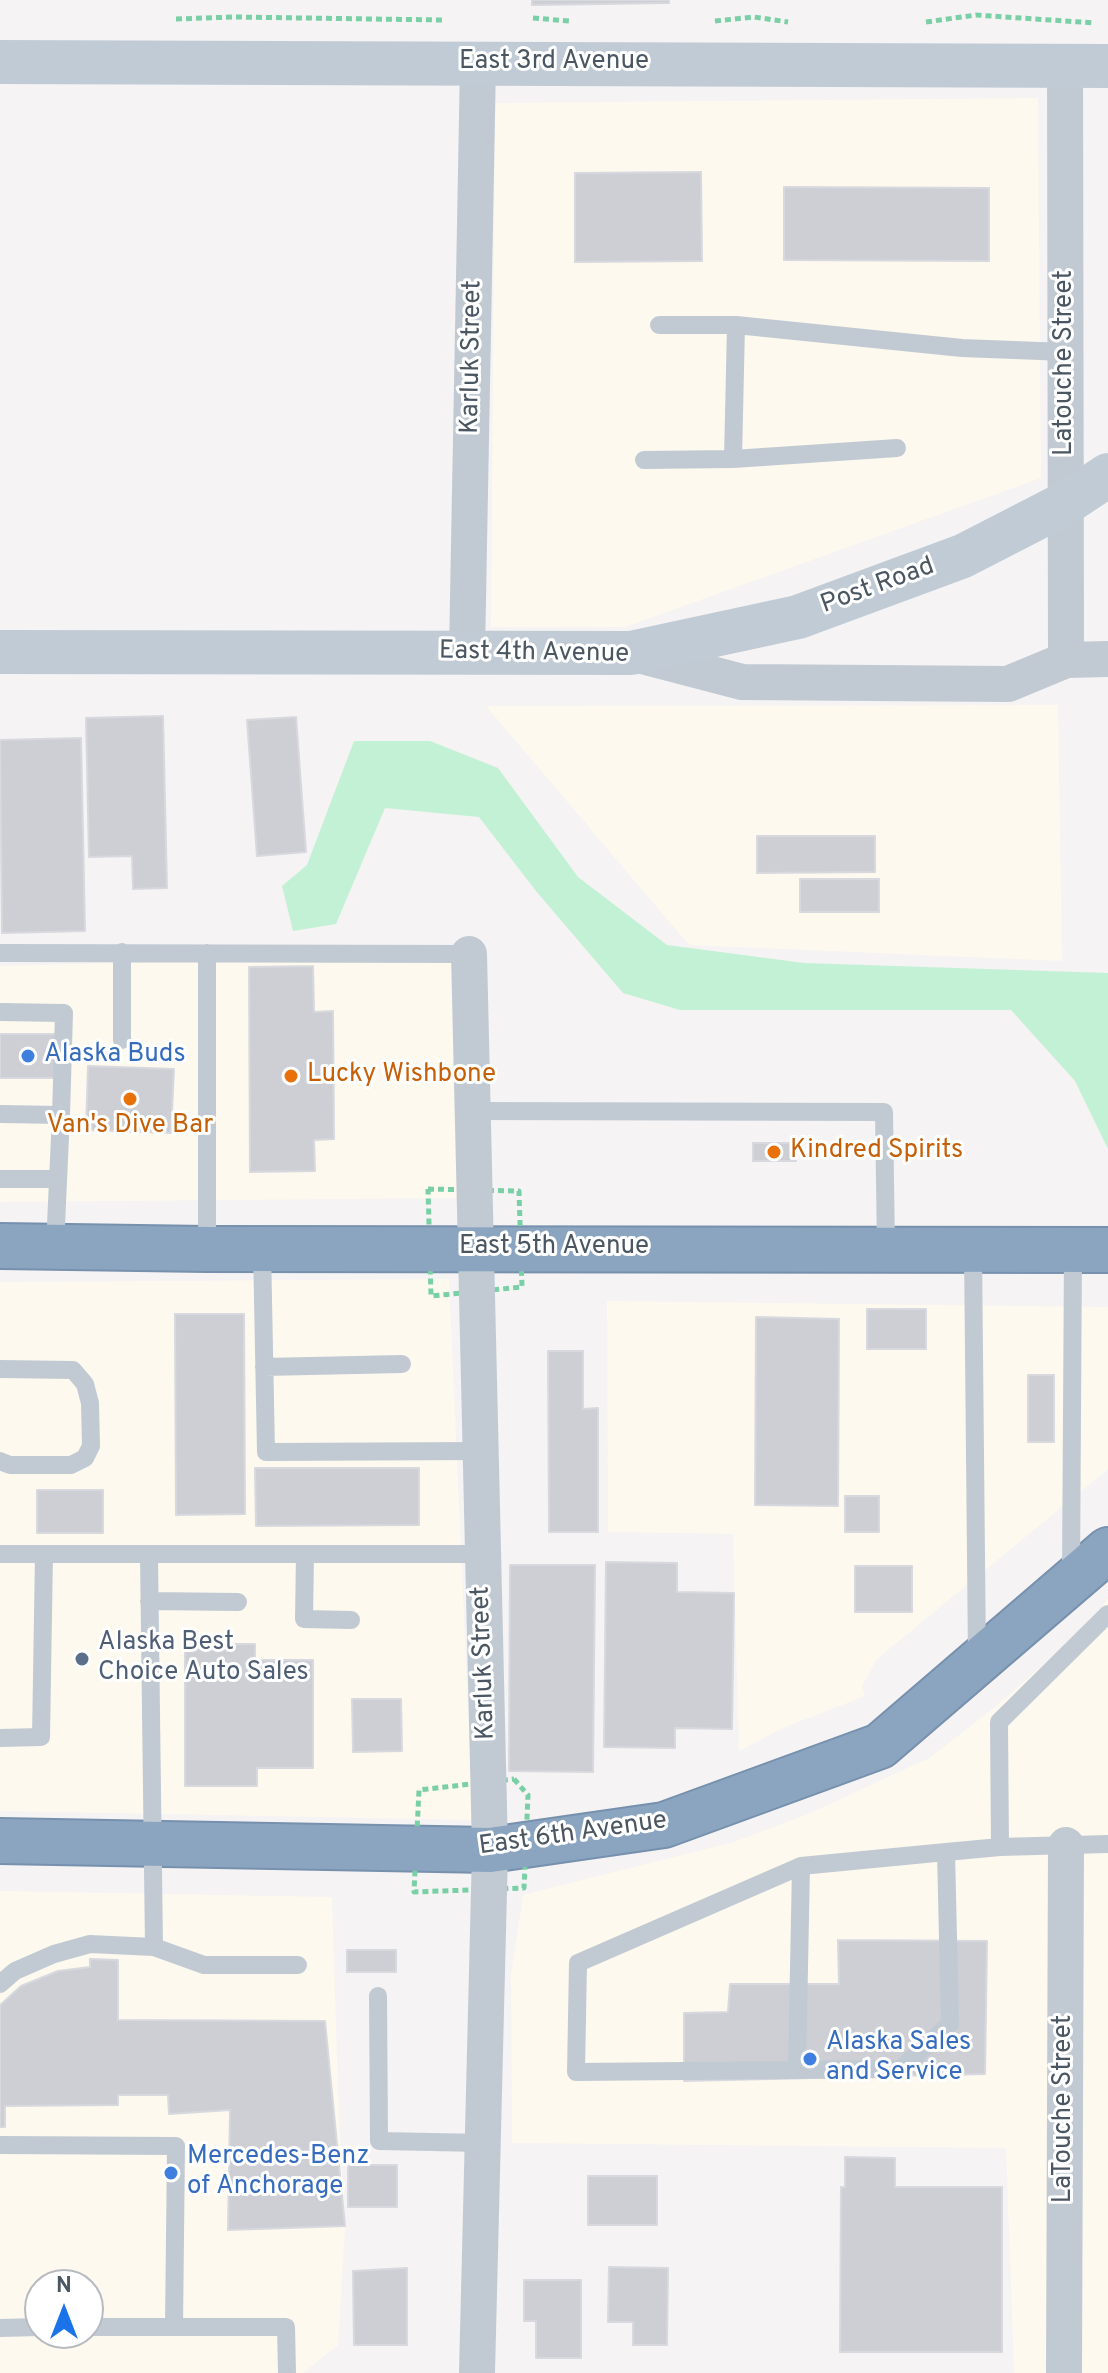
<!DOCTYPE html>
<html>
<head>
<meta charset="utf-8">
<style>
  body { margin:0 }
  #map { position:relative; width:1108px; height:2373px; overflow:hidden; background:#f5f3f3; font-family:Overpass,sans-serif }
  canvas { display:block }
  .north { position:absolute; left:24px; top:2269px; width:80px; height:80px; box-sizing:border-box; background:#fff; border:2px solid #b7bbc0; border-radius:50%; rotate:0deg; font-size:22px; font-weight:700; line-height:32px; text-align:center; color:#4a5661 }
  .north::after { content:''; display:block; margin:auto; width:28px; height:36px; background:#1a73e8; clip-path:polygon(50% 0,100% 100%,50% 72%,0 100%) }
</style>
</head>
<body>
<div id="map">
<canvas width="1108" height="2373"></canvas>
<div class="north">N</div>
</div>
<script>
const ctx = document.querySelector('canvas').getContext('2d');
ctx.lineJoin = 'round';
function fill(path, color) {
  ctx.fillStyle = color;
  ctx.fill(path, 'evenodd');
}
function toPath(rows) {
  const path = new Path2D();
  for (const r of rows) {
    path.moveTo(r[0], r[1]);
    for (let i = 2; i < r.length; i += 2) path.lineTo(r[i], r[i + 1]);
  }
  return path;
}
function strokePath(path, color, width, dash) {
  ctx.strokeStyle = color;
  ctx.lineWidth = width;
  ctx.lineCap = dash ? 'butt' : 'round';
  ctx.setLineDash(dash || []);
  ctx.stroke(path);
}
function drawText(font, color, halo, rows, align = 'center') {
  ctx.font = font + ' Overpass,sans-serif';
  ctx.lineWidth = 6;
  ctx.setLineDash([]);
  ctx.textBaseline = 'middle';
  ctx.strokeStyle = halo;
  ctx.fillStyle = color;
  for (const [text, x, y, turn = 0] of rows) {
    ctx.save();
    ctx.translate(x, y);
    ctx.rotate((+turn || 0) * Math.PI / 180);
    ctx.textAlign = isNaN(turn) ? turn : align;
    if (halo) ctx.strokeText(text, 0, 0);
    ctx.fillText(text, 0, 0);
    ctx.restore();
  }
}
fill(toPath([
  [1038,98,1041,478,625,627,491,627,495,103],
  [1058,705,1062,961,689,945,486,706],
  [469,954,473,1198,0,1202,0,966],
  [449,1279,473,1820,0,1811,0,1282],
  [607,1301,1108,1307,1108,1469,877,1659,862,1686,865,1696,783,1728,739,1751,733,1534,608,1532],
  [1108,1598,1108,2373,1014,2373,1006,2148,512,2143,511,1975,523,1895,734,1842,806,1815,929,1758,994,1708,1092,1622],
  [0,1891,332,1897,339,2120,345,2230,338,2345,303,2373,0,2373],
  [40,2285,88,2285,88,2333,40,2333]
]), '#fdf9ef');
fill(toPath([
  [354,741,430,741,498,768,578,877,667,945,804,963,1108,973,1108,1149,1075,1081,1011,1010,680,1010,623,993,536,891,479,817,385,808,336,924,293,931,282,886,307,865]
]), '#c3f1d5');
const building = toPath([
  [532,0,669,0,669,3,532,5,532,0],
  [701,172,702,261,575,262,575,173,701,172],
  [784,187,989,188,989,261,784,260,784,187],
  [163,716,167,888,133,889,132,856,89,857,86,718,163,716],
  [296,717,306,852,257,856,247,720,296,717],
  [81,738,85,931,2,933,0,740,81,738],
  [757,836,875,836,875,872,757,873,757,836],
  [800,879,879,879,879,912,800,912,800,879],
  [313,966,314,1012,333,1011,334,1139,314,1140,315,1171,250,1172,249,967,313,966],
  [0,1034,57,1034,57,1078,0,1078,0,1034],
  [88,1066,174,1069,171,1133,86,1130,88,1066],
  [753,1143,796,1143,796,1161,753,1161,753,1143],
  [867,1309,926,1309,926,1349,867,1349,867,1309],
  [175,1314,244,1314,245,1514,176,1515,175,1314],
  [756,1317,839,1319,838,1506,755,1505,756,1317],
  [548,1351,583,1351,583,1409,598,1408,598,1532,549,1532,548,1351],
  [1028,1375,1054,1375,1054,1442,1028,1442,1028,1375],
  [255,1468,419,1468,419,1525,256,1526,255,1468],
  [37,1490,103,1490,103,1533,37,1533,37,1490],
  [845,1496,879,1496,879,1532,845,1532,845,1496],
  [606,1562,677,1563,677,1592,734,1593,732,1729,675,1728,675,1748,604,1747,606,1562],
  [510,1565,595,1565,593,1772,509,1771,510,1565],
  [855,1566,912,1566,912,1612,855,1612,855,1566],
  [185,1644,255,1644,255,1660,313,1660,313,1768,257,1768,257,1786,185,1786,185,1644],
  [352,1699,401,1699,402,1751,353,1752,352,1699],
  [838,1940,987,1941,985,2074,684,2081,684,2013,728,2012,730,1984,839,1984,838,1940],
  [347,1950,396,1950,396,1972,347,1972,347,1950],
  [90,1959,118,1960,118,2020,325,2021,345,2226,228,2230,230,2110,169,2114,168,2095,118,2095,118,2105,5,2106,5,2127,0,2127,0,2005,21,1986,58,1971,90,1967,90,1959],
  [845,2157,895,2158,895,2187,1002,2187,1002,2352,840,2352,841,2187,845,2187,845,2157],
  [348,2165,397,2165,397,2207,348,2207,348,2165],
  [588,2176,657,2176,657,2225,588,2225,588,2176],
  [609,2267,668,2268,667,2345,633,2345,633,2322,608,2322,609,2267],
  [407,2268,407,2345,354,2345,353,2271,407,2268],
  [524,2280,581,2280,581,2358,536,2358,536,2321,524,2321,524,2280]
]);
fill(building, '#cdcfd5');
strokePath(building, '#d7d9de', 2);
const highway = toPath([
  [0,1246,207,1249,1108,1250],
  [0,1841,490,1850,664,1825,880,1746,1108,1550]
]);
strokePath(highway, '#7690ad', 48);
strokePath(toPath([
  [533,18,569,21],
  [176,19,234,17,442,20],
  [715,21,754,17,788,22],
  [926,22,976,15,1095,23],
  [428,1189,519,1191,522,1287,431,1296,428,1189],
  [514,1779,528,1795,524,1888,414,1892,419,1790,514,1779]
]), '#7ad0a6', 5, [6, 4]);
strokePath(toPath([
  [659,325,736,325,962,348,1066,352],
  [733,459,736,325],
  [644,460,733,459,897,448],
  [122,952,122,1040],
  [0,953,469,954],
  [0,1012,64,1013,61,1115],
  [472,1111,884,1112,886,1249],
  [0,1114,61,1115,55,1247],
  [0,1179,57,1179],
  [262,1248,266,1452,480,1451],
  [207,1249,207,953],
  [973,1250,977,1659],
  [264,1367,402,1364],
  [0,1369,73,1370,85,1384,90,1403,91,1446,85,1458,71,1465,10,1465,0,1461],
  [0,1554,482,1554],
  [305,1554,304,1619,351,1620],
  [149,1555,154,1947],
  [1071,1575,1073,1250],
  [149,1601,238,1602],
  [0,1738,41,1737,44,1554],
  [1000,1847,999,1722,1108,1614],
  [946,1852,950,2024,901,2069,576,2072,578,1963,801,1866,946,1852,1000,1847,1108,1844],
  [0,1984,15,1971,54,1954,90,1944,154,1947,204,1965,298,1965],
  [378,1996,379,2141,483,2143],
  [797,2070,801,1866],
  [0,2145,176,2146,174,2327,286,2327,287,2373],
  [88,2327,174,2327],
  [0,2328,40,2327]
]), '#c1cad2', 18);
strokePath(toPath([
  [1065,65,1066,660],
  [467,652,478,63],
  [631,653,742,682,1008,684,1066,660,1108,659],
  [469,954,490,1850,477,2373],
  [1064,2373,1066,1845]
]), '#c1cad2', 36);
strokePath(toPath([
  [0,62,1108,66],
  [0,652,631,653,798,617,963,556,1066,503,1108,475]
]), '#c1cbd6', 44);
strokePath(highway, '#8ba5c1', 44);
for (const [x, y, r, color] of [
  [28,1056,8,"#3f7fe0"],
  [291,1076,8,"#e8710a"],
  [130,1099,8,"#e8710a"],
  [774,1152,8,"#e8710a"],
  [82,1659,8,"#5c6f8a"],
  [810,2059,8,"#3f7fe0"],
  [171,2173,8,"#3f7fe0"]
]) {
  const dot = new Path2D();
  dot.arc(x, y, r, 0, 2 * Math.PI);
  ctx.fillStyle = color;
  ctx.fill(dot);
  strokePath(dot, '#fff', 3);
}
drawText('26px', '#4a5661', '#fff', [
  ["East 3rd Avenue",554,63],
  ["Karluk Street",473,357,-89],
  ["Latouche Street",1066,363,-90],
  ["Post Road",878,587,-20],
  ["East 4th Avenue",534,654,1],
  ["East 5th Avenue",554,1248],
  ["Karluk Street",485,1663,-92],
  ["East 6th Avenue",573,1835,-8],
  ["LaTouche Street",1065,2109,-90]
]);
drawText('26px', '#366cbe', '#fff', [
  ["Alaska Buds",44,1056],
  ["Alaska Sales",826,2044],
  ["and Service",826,2074],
  ["Mercedes-Benz",187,2158],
  ["of Anchorage",187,2188]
], 'left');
drawText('26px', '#c56008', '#fff', [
  ["Lucky Wishbone",307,1076],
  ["Van's Dive Bar",130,1127,"center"],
  ["Kindred Spirits",790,1152]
], 'left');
drawText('26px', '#4e5e75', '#fff', [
  ["Alaska Best",98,1644],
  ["Choice Auto Sales",98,1674]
], 'left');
</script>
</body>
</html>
